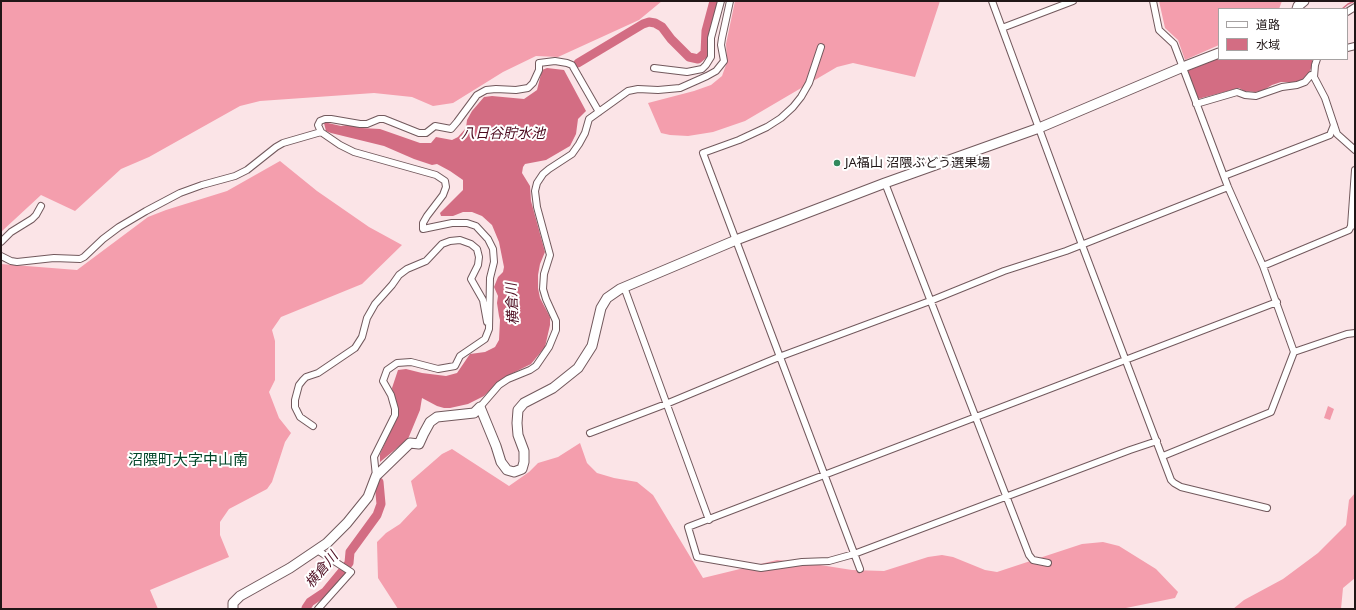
<!DOCTYPE html>
<html>
<head>
<meta charset="utf-8">
<style>
  body { margin:0 }
  #map { position:relative; width:1356px; height:610px; overflow:hidden; background:#fbe4e7; font-family:"Noto Sans","Noto Sans JP",sans-serif }
  canvas { display:block }
  .frame { position:absolute; inset:0; border:2px solid #201617; pointer-events:none }
  .legend { position:absolute; left:1218px; top:8px; width:130px; height:52px; box-sizing:border-box; background:#fff; border:1px solid #a6a2a2; margin:0; padding:5px 7px; list-style:none; font-size:12px; color:#201617 }
  .legend li { display:flex; align-items:center; gap:8px; height:20px }
  .legend b { width:20px; border:1px solid #a6a2a2 }
</style>
</head>
<body>
<div id="map">
<canvas width="1356" height="610"></canvas>
<div class="frame"></div>
<ul class="legend">
<li><b style="height:5px;background:#fff"></b>道路</li>
<li><b style="height:11px;background:#d36d83"></b>水域</li>
</ul>
</div>
<script>
const ctx = document.querySelector('canvas').getContext('2d');
ctx.lineJoin = 'round';
function fill(path, color) {
  ctx.fillStyle = color;
  ctx.fill(path, 'evenodd');
}
function toPath(rows) {
  const path = new Path2D();
  for (const r of rows) {
    path.moveTo(r[0], r[1]);
    for (let i = 2; i < r.length; i += 2) path.lineTo(r[i], r[i + 1]);
  }
  return path;
}
function strokePath(path, color, width, dash) {
  ctx.strokeStyle = color;
  ctx.lineWidth = width;
  ctx.lineCap = dash ? 'butt' : 'round';
  ctx.setLineDash(dash || []);
  ctx.stroke(path);
}
function drawText(font, color, halo, rows, align = 'center') {
  ctx.font = font + ' "Noto Sans","Noto Sans JP",sans-serif';
  ctx.lineWidth = 4;
  ctx.setLineDash([]);
  ctx.textBaseline = 'middle';
  ctx.strokeStyle = halo;
  ctx.fillStyle = color;
  for (const [text, x, y, turn = 0] of rows) {
    ctx.save();
    ctx.translate(x, y);
    ctx.rotate((+turn || 0) * Math.PI / 180);
    ctx.textAlign = isNaN(turn) ? turn : align;
    if (halo) ctx.strokeText(text, 0, 0);
    ctx.fillText(text, 0, 0);
    ctx.restore();
  }
}
fill(toPath([
  [1328,406,1334,409,1330,420,1324,418]
]), '#f29aaa');
fill(toPath([
  [1,1,662,1,639,20,558,57,536,56,503,72,453,103,433,106,412,97,374,93,260,101,240,106,149,157,121,169,75,211,41,195,1,232],
  [735,1,940,1,915,77,853,63,837,67,745,121,713,132,688,136,670,135,661,133,648,103,694,91,711,85,722,76,727,62,726,44],
  [1159,1,1282,1,1279,9,1219,9,1219,45,1185,60,1178,40,1165,28],
  [280,161,317,191,369,227,402,245,362,284,281,317,272,330,275,341,275,380,269,392,279,418,291,433,285,442,272,482,267,489,229,509,220,522,220,535,229,557,150,590,158,609,1,609,1,264,77,270,148,217,166,210,227,191],
  [580,443,587,463,597,473,614,478,637,482,653,495,703,578,777,560,801,562,852,570,884,571,928,557,942,555,953,557,985,570,997,572,1082,544,1103,542,1119,546,1156,569,1178,592,1175,598,1121,609,398,609,378,578,377,542,386,533,400,524,417,506,411,481,442,454,452,449,509,486,529,472,538,463,558,457],
  [1355,493,1355,578,1343,588,1341,609,1233,609,1244,600,1283,579,1318,553,1346,525,1349,500]
]), '#f49ead');
fill(toPath([
  [1219,58,1219,59,1312,59,1312,66,1308,75,1301,82,1281,82,1272,85,1262,91,1255,92,1244,91,1239,88,1198,99,1187,71],
  [547,68,564,70,586,111,578,119,576,134,570,146,546,160,525,164,523,167,522,173,530,186,531,201,545,252,540,264,538,275,538,288,540,298,550,317,550,325,545,347,531,364,507,376,501,380,484,396,468,404,450,408,444,408,437,406,422,398,420,410,408,439,380,462,380,454,398,414,393,395,392,388,398,370,406,369,422,373,446,376,457,373,470,354,485,352,495,347,499,340,500,320,499,316,497,303,498,296,494,287,498,277,503,272,504,267,499,242,492,225,482,216,472,212,463,212,453,216,441,216,440,213,463,190,463,180,450,171,437,164,432,165,414,159,384,146,331,133,326,131,324,123,328,123,341,126,354,124,362,128,380,129,420,143,431,143,436,137,452,140,458,137,466,128,467,120,472,111,484,97,492,96,524,99,537,90,542,70]
]), '#d36d83');
strokePath(toPath([
  [1342,9,1348,4,1355,1]
]), '#d36d83', 1.5);
strokePath(toPath([
  [578,63,643,24,649,22,655,23,662,27,671,39,689,57,698,59,705,53,706,31,714,1],
  [306,609,306,608,310,602,325,592,349,563,350,552,377,515,381,504,379,482]
]), '#d36d83', 9);
const street = toPath([
  [992,1,1082,245,1171,480,1174,483,1181,487,1267,508],
  [1153,1,1159,30,1174,44,1228,187,1263,266,1294,352,1271,412,1163,456],
  [1347,12,1355,7],
  [1002,28,1073,1],
  [821,47,809,83,801,97,793,107,781,118,767,127,739,140,703,153,860,569],
  [1347,48,1355,46],
  [1317,59,1315,65,1314,77,1325,98,1337,134,1355,150],
  [654,68,687,72,702,69,706,65,711,57,711,38,721,1],
  [1196,104,1237,92,1245,95,1256,96,1282,87,1297,85,1305,82,1311,75,1314,77],
  [1355,170,1351,226,1355,225],
  [1224,176,1330,135,1334,125],
  [885,183,1029,555,1033,560,1048,563],
  [1,242,11,232,32,219,36,215,41,206],
  [1,256,11,261,17,262,54,258,80,259,84,257,103,239,119,227,146,211,180,193,202,185,235,176,247,170,276,147,283,143,321,132],
  [1263,266,1349,230,1351,226],
  [624,287,709,520],
  [1294,352,1347,334,1355,333],
  [480,407,499,385,508,379,530,370,536,366,549,347,556,330,556,321,546,299,543,289,544,274,550,255,537,207,535,191,537,183,543,174,549,169,572,154,579,144,585,133,589,119,628,91,638,89,658,90,680,88,707,76,716,71,724,61,721,45,722,38,730,1],
  [313,426,300,417,295,407,295,400,299,385,303,380,306,377,318,373,355,348,362,337,367,318,375,304,392,285,399,275,407,269,426,261,442,244,450,241,460,240,471,244,477,249,479,257,478,265,471,279,483,300,487,322],
  [590,433,666,404,779,357,930,301,1004,271,1066,251,1228,187],
  [1157,441,1130,450,854,554,829,561,802,562,761,568,697,557,688,527,1277,302],
  [376,476,374,457,395,415,395,409,391,395,383,381,387,370,397,363,411,362,438,369,455,366,460,356,485,339,489,329,490,278,494,262,493,249,488,239,476,226,467,223,452,223,423,229,423,223,427,216,443,195,446,187,445,181,436,175,354,152,340,145,321,132,318,125,320,121,325,119,331,119,360,124,367,124,379,119,384,119,419,133,426,133,435,126,451,129,457,122,477,95,486,90,496,89,516,90,528,88,533,83,539,70,539,63,555,61,567,63,572,65,599,112],
  [317,550,351,572,318,609]
]);
const secondary = toPath([
  [1297,9,1298,6,1304,1],
  [233,609,233,603,240,596,290,568,327,543,347,523,368,497,376,476,410,443,419,444,424,433,430,422,437,417,474,413,480,407,496,446,501,462,507,470,514,472,522,469,524,462,524,451,518,435,517,423,518,410,524,403,553,388,578,368,592,346,601,308,607,298,620,289,736,240,885,183,1039,128,1183,67,1219,53]
]);
strokePath(street, '#72595d', 8);
strokePath(secondary, '#72595d', 11);
strokePath(street, '#fff', 6);
strokePath(secondary, '#fff', 9);
for (const [x, y, r, color] of [
  [837,163,4,"#32895d"]
]) {
  const dot = new Path2D();
  dot.arc(x, y, r, 0, 2 * Math.PI);
  ctx.fillStyle = color;
  ctx.fill(dot);
  strokePath(dot, '#fff', 1.5);
}
drawText('13px', '#201617', '#fff', [
  ["JA福山 沼隈ぶどう選果場",845,163]
], 'left');
drawText('italic 14px', '#4d0c20', '#fff', [
  ["八日谷貯水池",503,134],
  ["横倉川",513,304,-93],
  ["横倉川",322,570,-50]
]);
drawText('15px', '#03472a', '#fff', [
  ["沼隈町大字中山南",188,461]
]);
</script>
</body>
</html>
